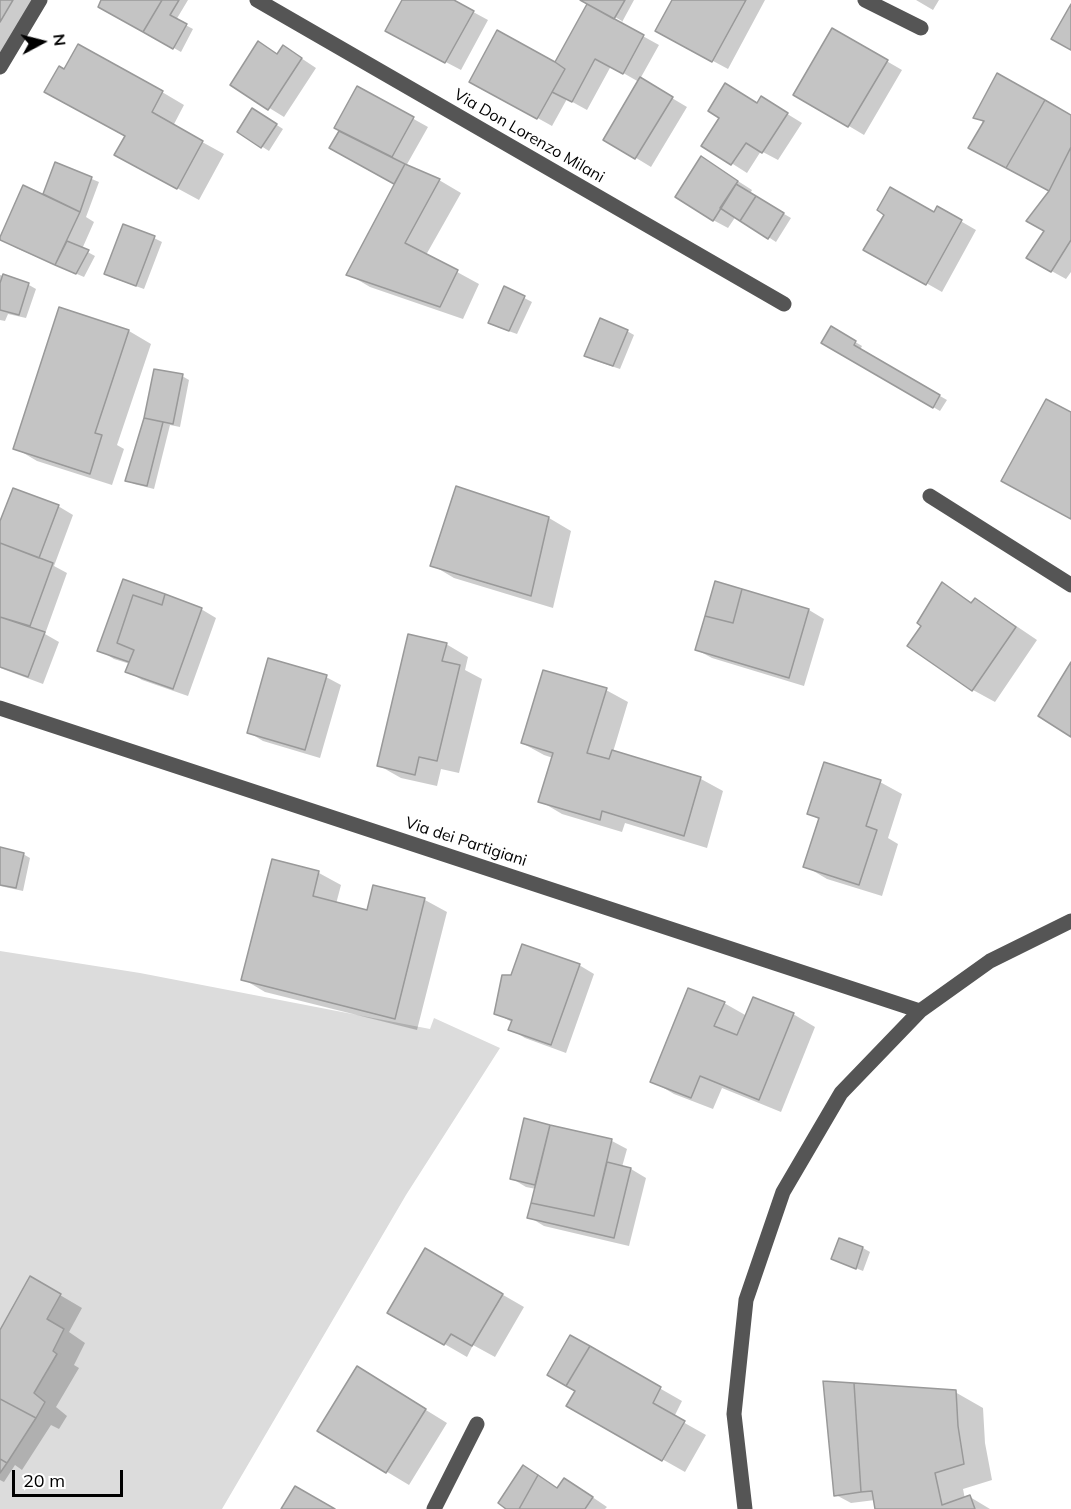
<!DOCTYPE html>
<html>
<head>
<meta charset="utf-8">
<style>
  body { margin:0 }
  #map { position:relative; width:1071px; height:1509px; overflow:hidden; background:#fff; font-family:Mulish,sans-serif }
  canvas { display:block }
  .north { position:absolute; left:12px; top:12px; width:60px; height:60px; -webkit-text-stroke:4px #fff; paint-order:stroke; rotate:83deg; font-size:16px; font-weight:700; line-height:24px; text-align:center; color:#000 }
  .north::after { content:''; display:block; margin:auto; width:21px; height:27px; background:#000; clip-path:polygon(50% 0,100% 100%,50% 72%,0 100%) }
  .scale { position:absolute; left:12px; top:1470px; width:111px; height:27px; box-sizing:border-box; border:3px solid #000; border-top:0; padding-left:8px; font-size:18px; line-height:21px; white-space:nowrap; color:#000; -webkit-text-stroke:4px #fff; paint-order:stroke }
</style>
</head>
<body>
<div id="map">
<canvas width="1071" height="1509"></canvas>
<div class="north">N</div>
<div class="scale">20 m</div>
</div>
<script>
const ctx = document.querySelector('canvas').getContext('2d');
ctx.lineJoin = 'round';
function fill(path, color) {
  ctx.fillStyle = color;
  ctx.fill(path, 'evenodd');
}
function toPath(rows) {
  const path = new Path2D();
  for (const r of rows) {
    path.moveTo(r[0], r[1]);
    for (let i = 2; i < r.length; i += 2) path.lineTo(r[i], r[i + 1]);
  }
  return path;
}
function strokePath(path, color, width, dash) {
  ctx.strokeStyle = color;
  ctx.lineWidth = width;
  ctx.lineCap = dash ? 'butt' : 'round';
  ctx.setLineDash(dash || []);
  ctx.stroke(path);
}
function drawText(font, color, halo, rows, align = 'center') {
  ctx.font = font + ' Mulish,sans-serif';
  ctx.lineWidth = 4.5;
  ctx.setLineDash([]);
  ctx.textBaseline = 'middle';
  ctx.strokeStyle = halo;
  ctx.fillStyle = color;
  for (const [text, x, y, turn = 0] of rows) {
    ctx.save();
    ctx.translate(x, y);
    ctx.rotate((+turn || 0) * Math.PI / 180);
    ctx.textAlign = isNaN(turn) ? turn : align;
    if (halo) ctx.strokeText(text, 0, 0);
    ctx.fillText(text, 0, 0);
    ctx.restore();
  }
}
fill(toPath([
  [0,951,140,973,430,1029,434,1018,500,1048,406,1195,222,1509,0,1509]
]), '#dcdcdc');
fill(toPath([
  [0,0,34,0,0,54],
  [103,0,188,0,176,20,193,29,181,52,100,6],
  [404,0,451,0,488,20,461,70,402,39],
  [585,0,634,0,621,24,659,45,640,79,687,107,651,167,605,139,639,82,611,66,587,110,567,99,552,126,471,81,556,64,620,24,622,21],
  [674,0,765,0,728,69,672,39],
  [916,0,939,0,933,10],
  [833,30,902,70,864,135,795,94],
  [278,55,298,56,316,68,284,117,232,85],
  [358,88,428,127,406,166,439,180,461,193,426,255,479,284,463,319,370,287,348,274,396,183,332,147,341,131],
  [162,92,184,105,173,126,224,154,199,200,138,167,127,136],
  [758,104,776,107,802,123,778,160,761,151,747,173,703,145,721,118],
  [260,114,283,129,269,151,239,132],
  [1071,116,1071,272,1066,279,1028,258,1046,231,1051,191,985,123,975,117],
  [56,164,99,182,86,217,94,222,82,249,95,256,84,277,16,248,1,239,59,204,60,201],
  [716,167,752,190,750,194,791,218,776,242,736,216,728,228,713,220],
  [938,208,976,230,942,292,866,249,935,214],
  [123,226,154,238,162,242,144,289,113,278,106,274],
  [0,275,29,285,36,289,26,318,8,314,5,321,0,320],
  [505,288,532,302,517,334,497,327,490,323],
  [60,309,129,331,151,344,117,445,124,449,112,485,37,461,15,448],
  [832,328,862,346,860,350,947,400,940,411,823,343],
  [627,331,634,335,620,369,593,360,586,356],
  [182,376,189,380,180,427,170,425,154,489,134,484,127,480,146,418],
  [457,488,549,518,571,531,553,608,454,578,432,565],
  [58,506,73,515,54,566,67,573,45,634,59,642,43,684,0,668,0,525],
  [716,583,809,610,824,619,804,686,712,658,697,650],
  [942,584,973,603,975,600,997,613,1037,640,995,702,973,690,909,646,923,625],
  [201,609,216,618,188,696,142,680,127,671,130,664,114,659,99,650],
  [446,644,468,657,465,670,482,679,459,773,441,769,437,786,401,778,378,765],
  [326,677,341,685,320,758,263,741,248,732],
  [606,690,628,702,613,752,701,779,723,791,707,848,625,823,622,832,562,814,540,801,553,758,544,755,522,743],
  [880,782,902,794,888,838,898,844,882,896,827,879,805,866,820,820,809,814],
  [0,849,23,854,30,858,23,891,0,886],
  [273,861,319,873,341,885,336,904,368,912,374,887,425,900,447,912,417,1030,265,992,243,979],
  [579,965,594,974,566,1053,525,1038,510,1029,512,1022,495,1013],
  [724,1003,747,1016,793,1014,815,1027,781,1112,722,1088,713,1109,674,1094,652,1081],
  [525,1120,612,1141,627,1149,622,1167,631,1169,646,1178,629,1246,544,1226,529,1217,536,1189,526,1187,511,1178],
  [840,1240,863,1248,870,1252,863,1271,833,1259],
  [425,1250,524,1307,495,1357,473,1345,467,1357,389,1312],
  [31,1278,82,1308,69,1332,85,1343,74,1365,79,1368,56,1407,67,1416,59,1429,51,1425,22,1470,15,1465,4,1482,0,1480,0,1333],
  [570,1337,682,1401,674,1417,706,1435,685,1472,568,1406,577,1391],
  [379,1381,447,1423,409,1485,319,1431],
  [955,1392,983,1408,985,1443,992,1480,963,1489,965,1499,970,1497,990,1509,877,1509,875,1500,851,1503,836,1495],
  [579,1488,607,1507,605,1509,509,1509,558,1489]
]), '#0003');
const building = toPath([
  [0,0,13,0,0,22,0,0],
  [101,0,162,0,143,32,98,7,101,0],
  [162,0,179,0,170,15,187,24,173,49,143,32,162,0],
  [402,0,454,0,474,11,445,63,385,31,402,0],
  [580,0,625,0,614,19,580,0],
  [672,0,746,0,712,62,655,31,672,0],
  [587,4,644,35,623,74,595,59,572,102,552,92,565,69,555,62,587,4],
  [1071,4,1071,50,1051,39,1071,4],
  [832,28,888,60,848,127,793,95,832,28],
  [497,30,555,62,565,69,537,119,469,82,497,30],
  [258,41,277,54,283,45,302,58,268,110,230,85,258,41],
  [78,44,163,91,152,112,203,141,177,189,114,155,125,136,44,92,59,66,64,69,78,44],
  [997,73,1045,100,1006,168,968,148,984,121,973,118,997,73],
  [640,77,673,97,635,159,603,140,640,77],
  [725,83,757,103,761,96,788,113,762,153,746,143,731,165,701,146,719,118,708,111,725,83],
  [357,86,414,117,392,157,334,128,357,86],
  [1045,100,1071,115,1071,147,1049,191,1006,168,1045,100],
  [252,108,277,124,261,148,237,132,252,108],
  [339,131,405,164,394,184,329,148,339,131],
  [1071,147,1071,240,1051,272,1026,258,1044,231,1026,221,1049,191,1071,147],
  [701,156,738,181,713,221,675,197,701,156],
  [55,162,92,177,80,212,43,194,55,162],
  [405,164,440,179,405,243,458,270,440,307,346,275,405,164],
  [736,184,756,196,740,221,720,208,736,184],
  [23,185,80,212,55,265,0,240,0,237,23,185],
  [890,187,934,212,937,206,962,220,926,285,863,250,884,215,877,210,890,187],
  [756,196,784,213,768,239,740,221,756,196],
  [123,224,155,236,136,286,104,274,123,224],
  [67,241,89,250,76,274,55,265,67,241],
  [3,274,29,283,19,315,0,310,0,283,3,274],
  [504,286,525,296,509,331,488,323,504,286],
  [59,307,129,330,95,433,102,435,90,474,13,449,59,307],
  [600,318,628,330,613,366,584,356,600,318],
  [831,326,856,341,854,345,940,395,933,408,821,343,831,326],
  [154,369,183,374,173,424,144,418,154,369],
  [1046,399,1071,412,1071,519,1001,481,1046,399],
  [144,418,163,422,147,486,125,481,144,418],
  [456,486,549,517,531,596,430,566,456,486],
  [13,488,59,505,39,558,0,543,0,521,13,488],
  [0,543,53,563,30,626,0,617,0,543],
  [123,579,165,594,162,605,133,595,117,643,134,650,129,662,97,651,123,579],
  [715,581,742,589,733,623,705,616,715,581],
  [942,582,971,603,975,598,1016,627,972,691,907,646,921,626,917,623,942,582],
  [742,589,809,609,789,678,695,650,705,616,733,623,742,589],
  [165,594,202,608,173,689,125,672,134,650,117,643,133,595,162,605,165,594],
  [0,617,45,632,28,677,0,667,0,617],
  [408,634,447,643,442,661,460,665,437,761,419,757,415,775,377,766,408,634],
  [268,658,327,675,305,750,247,733,268,658],
  [1071,662,1071,737,1038,716,1071,662],
  [543,670,607,688,587,753,609,759,612,750,701,777,684,836,602,811,600,820,538,802,553,753,521,743,543,670],
  [824,762,881,780,866,826,877,830,859,885,803,867,819,818,807,814,824,762],
  [0,847,24,853,16,888,0,885,0,847],
  [272,859,319,871,313,896,367,910,373,885,425,898,395,1019,241,980,272,859],
  [522,944,580,964,551,1045,508,1030,512,1020,494,1014,502,975,511,975,522,944],
  [688,988,725,1002,714,1026,737,1035,753,997,794,1013,759,1100,700,1076,691,1098,650,1082,688,988],
  [524,1118,550,1125,535,1185,510,1179,524,1118],
  [550,1125,612,1139,594,1216,531,1203,550,1125],
  [607,1162,631,1168,614,1238,527,1218,531,1203,594,1216,607,1162],
  [839,1238,863,1247,856,1269,831,1259,839,1238],
  [425,1248,503,1294,472,1346,451,1334,444,1345,387,1313,425,1248],
  [30,1276,61,1294,47,1319,64,1329,53,1351,57,1354,34,1393,45,1402,36,1418,0,1399,0,1330,30,1276],
  [570,1335,590,1346,566,1386,547,1375,570,1335],
  [590,1346,661,1387,653,1403,685,1421,662,1461,566,1406,575,1391,566,1386,590,1346],
  [357,1366,426,1409,386,1473,317,1431,357,1366],
  [823,1381,854,1383,861,1492,834,1496,823,1381],
  [854,1383,956,1390,958,1426,964,1464,935,1473,942,1505,970,1495,975,1509,875,1509,872,1491,861,1492,854,1383],
  [0,1399,36,1418,7,1463,0,1459,0,1399],
  [0,1459,7,1463,0,1473,0,1459],
  [523,1465,538,1475,519,1509,506,1509,498,1503,523,1465],
  [538,1475,557,1488,564,1478,593,1497,585,1509,519,1509,538,1475],
  [295,1486,335,1509,281,1509,295,1486]
]);
fill(building, '#c4c4c4');
strokePath(building, '#999', 1.5);
strokePath(toPath([
  [257,0,784,304],
  [865,0,921,28],
  [0,67,40,0],
  [930,496,1071,585],
  [0,708,920,1011],
  [434,1509,477,1424],
  [745,1509,734,1414,746,1300,783,1192,841,1093,920,1011,990,961,1071,921]
]), '#555', 15);
drawText('16px', '#000', '#fff', [
  ["Via Don Lorenzo Milani",529,136,30],
  ["Via dei Partigiani",466,842,18]
]);
</script>
</body>
</html>
